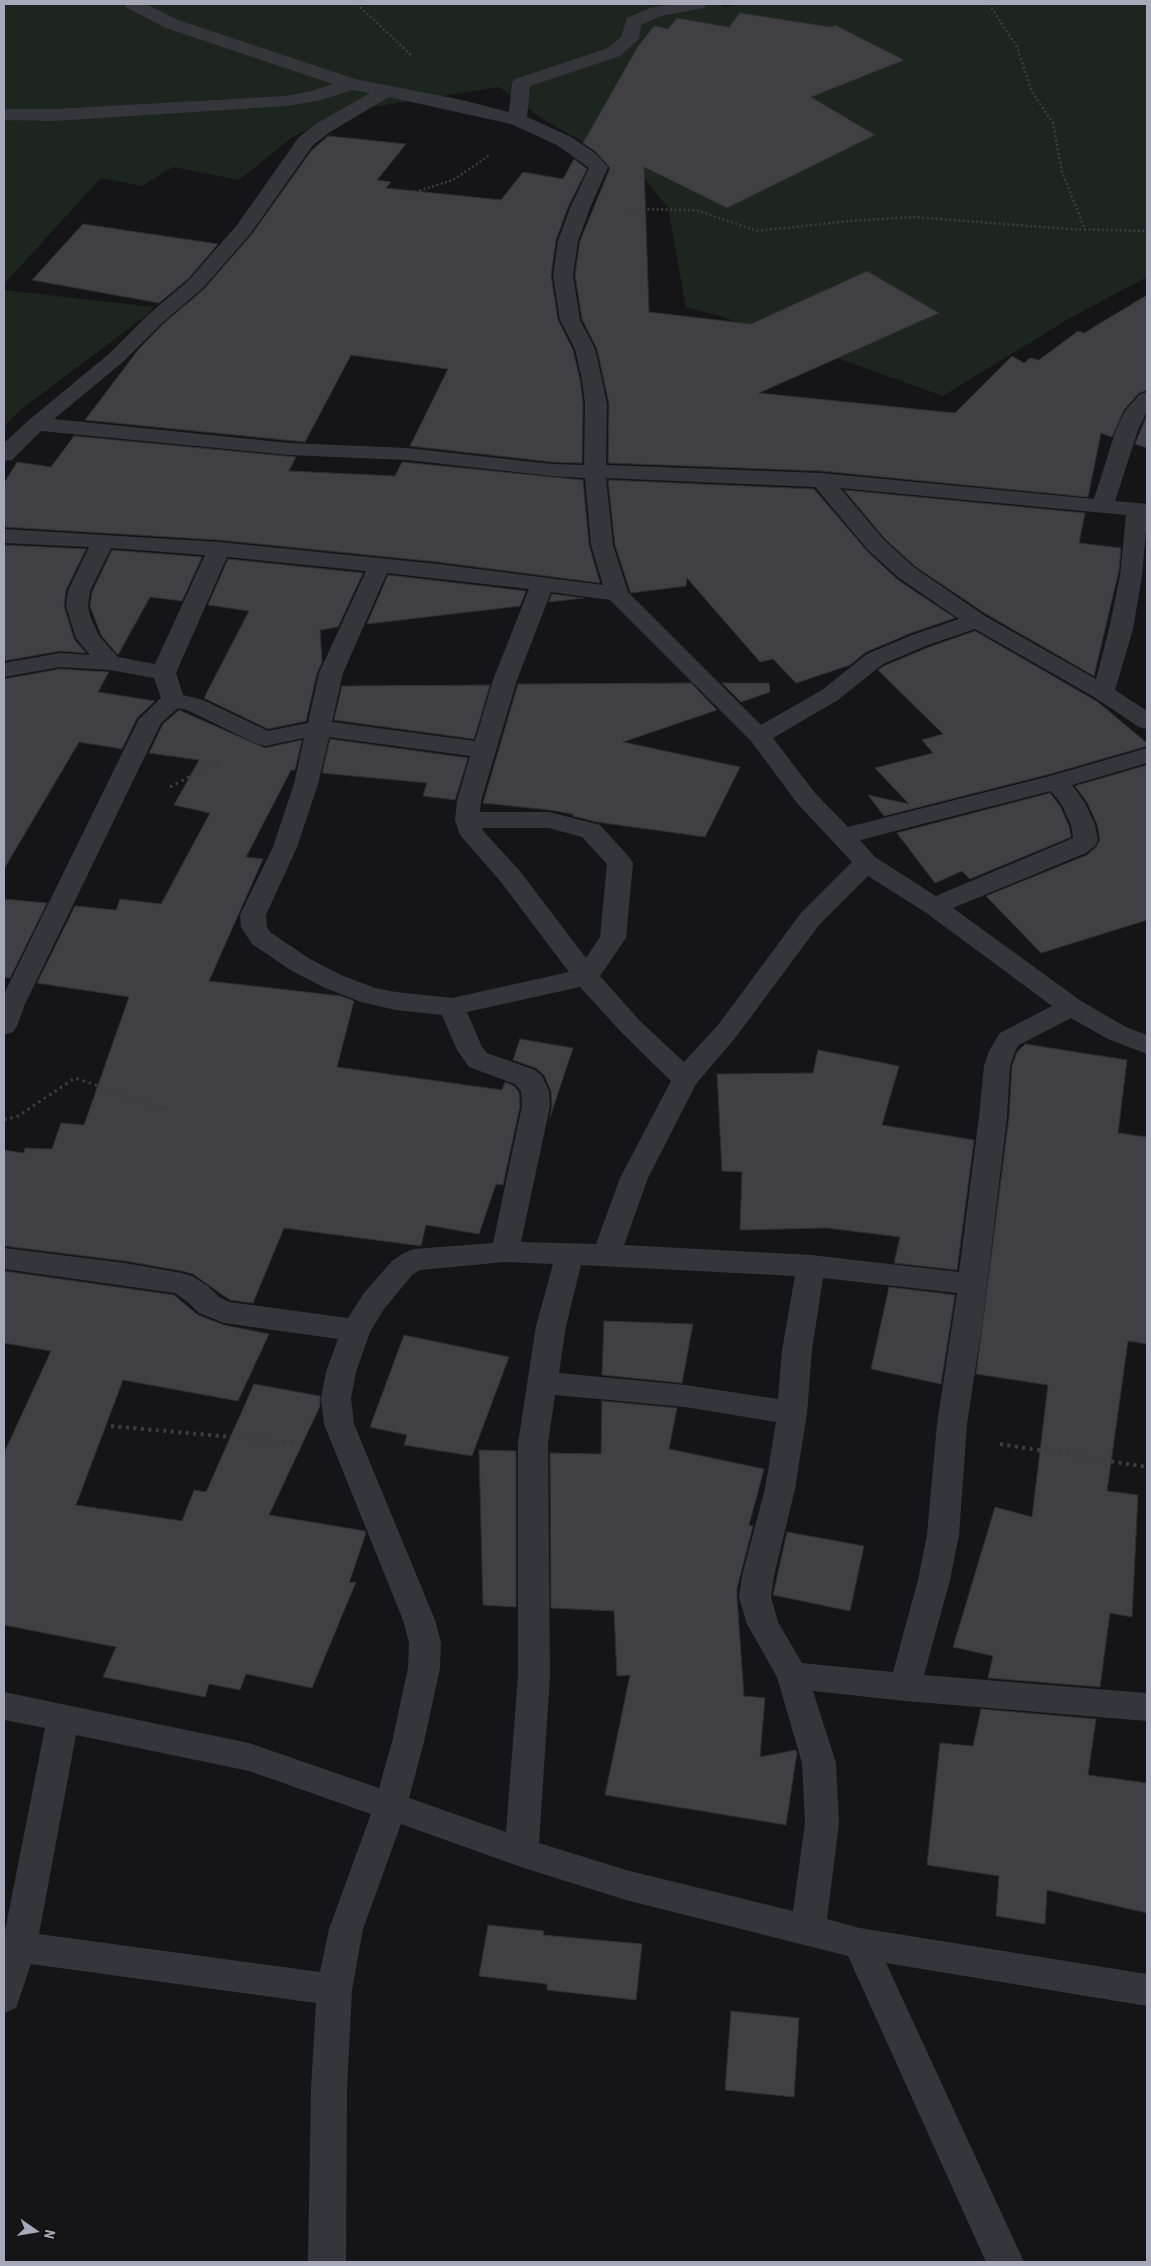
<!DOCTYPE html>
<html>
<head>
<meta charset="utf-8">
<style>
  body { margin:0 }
  #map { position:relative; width:1151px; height:2266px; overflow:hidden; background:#151517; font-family:"Roboto Condensed",sans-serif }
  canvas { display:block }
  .frame { position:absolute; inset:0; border:5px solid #a6aab8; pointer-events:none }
  .north { position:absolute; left:10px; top:2206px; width:50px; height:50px; -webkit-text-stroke:4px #101012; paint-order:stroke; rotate:103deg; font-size:14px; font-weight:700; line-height:20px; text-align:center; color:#a6aab8 }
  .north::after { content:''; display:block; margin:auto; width:18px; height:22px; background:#a6aab8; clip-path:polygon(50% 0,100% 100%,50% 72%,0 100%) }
</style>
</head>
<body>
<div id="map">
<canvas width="1151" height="2266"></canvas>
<div class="frame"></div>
<div class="north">N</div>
</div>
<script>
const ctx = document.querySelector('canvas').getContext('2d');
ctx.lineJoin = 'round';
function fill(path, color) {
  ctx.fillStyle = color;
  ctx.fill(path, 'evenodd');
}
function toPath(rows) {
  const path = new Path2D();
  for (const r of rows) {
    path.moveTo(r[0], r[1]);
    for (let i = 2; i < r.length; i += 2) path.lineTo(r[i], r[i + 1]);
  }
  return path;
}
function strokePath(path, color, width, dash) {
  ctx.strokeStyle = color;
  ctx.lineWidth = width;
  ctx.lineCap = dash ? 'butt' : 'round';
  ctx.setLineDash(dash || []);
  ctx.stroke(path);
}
fill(toPath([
  [4,4,723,4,724,8,735,4,1147,4,1147,277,1070,318,943,396,723,317,686,307,668,208,641,174,544,120,499,87,347,111,294,136,239,180,173,167,142,186,101,178,4,284],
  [4,290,153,307,154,307,148,314,19,411,4,427]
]), '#1c251e');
const building = toPath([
  [740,13,831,27,835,25,904,60,811,97,875,135,727,208,644,167,649,312,751,324,867,271,939,313,759,393,955,413,1012,356,1024,363,1030,358,1039,360,1078,331,1084,333,1147,295,1147,390,1139,393,1124,410,1112,437,1101,433,1088,497,821,471,608,463,609,404,597,349,582,319,575,275,580,241,610,168,596,152,583,143,637,48,654,26,668,29,677,18,729,27,740,13],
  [328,136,406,144,377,180,391,182,386,188,501,200,523,172,563,179,574,159,587,169,568,207,556,240,551,275,558,320,573,350,580,380,583,404,582,463,552,462,410,446,448,369,351,355,305,442,85,420,138,350,163,324,204,289,252,234,311,151,328,136],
  [83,224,218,244,188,279,159,303,32,280,83,224],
  [1147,415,1147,448,1135,444,1147,415],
  [74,436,296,457,289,471,395,476,402,462,583,480,589,545,600,583,438,562,219,540,4,527,4,483,17,462,51,467,74,436],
  [608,480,814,489,867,551,898,580,955,618,911,633,866,652,850,665,796,683,773,659,760,662,687,578,686,586,631,593,630,591,615,545,608,480],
  [844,490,1085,513,1079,543,1121,548,1119,570,1094,676,986,614,916,567,885,539,844,490],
  [4,545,86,549,66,590,64,606,74,639,86,653,60,651,4,661,4,545],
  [112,550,202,557,182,601,150,597,118,655,101,635,90,606,92,592,112,550],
  [228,559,363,573,338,627,320,630,322,662,317,673,306,721,268,729,204,698,249,611,208,605,228,559],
  [388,575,526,591,520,606,367,624,388,575],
  [552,594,584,598,549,602,552,594],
  [975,631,1098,702,1147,743,1147,746,1050,774,884,816,868,795,909,804,875,768,933,753,922,740,943,734,878,670,884,666,929,647,975,631],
  [60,669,109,672,98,692,155,701,137,718,122,749,79,742,4,869,4,679,60,669],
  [691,683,717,710,623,742,740,767,705,837,597,822,573,816,573,814,549,810,483,803,518,684,691,683],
  [722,683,769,683,770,692,741,702,722,683],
  [490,685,474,739,334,720,342,686,490,685],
  [179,710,265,748,302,740,295,770,291,770,246,857,263,859,209,981,341,996,354,1001,337,1067,502,1090,505,1082,514,1086,519,1092,520,1106,503,1185,496,1184,479,1234,426,1225,421,1246,284,1228,253,1303,230,1300,193,1274,182,1271,125,1261,4,1246,4,1150,24,1153,25,1148,52,1149,61,1123,84,1125,129,997,37,983,75,906,116,910,120,899,161,904,210,813,174,805,199,760,149,753,163,724,179,710],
  [330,739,468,758,455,800,423,796,427,783,322,773,330,739],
  [1147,765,1147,920,1041,953,986,896,1087,855,1096,847,1100,840,1097,824,1087,802,1075,786,1147,765],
  [1050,793,1060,806,1069,826,1071,837,970,879,962,871,935,883,897,833,1050,793],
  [4,899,47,903,10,978,4,977,4,899],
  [520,1039,573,1048,550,1117,552,1106,551,1091,544,1075,536,1068,513,1060,520,1039],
  [1025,1044,1127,1060,1118,1133,1147,1137,1147,1344,1128,1341,1107,1491,1138,1495,1132,1617,1110,1613,1100,1687,988,1678,993,1656,953,1647,995,1507,1032,1517,1048,1385,976,1374,1009,1117,1012,1066,1017,1052,1025,1044],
  [818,1050,899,1066,882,1125,974,1140,957,1270,894,1263,900,1237,827,1228,740,1230,742,1172,722,1171,717,1074,813,1073,818,1050],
  [4,1271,174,1295,198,1315,224,1325,269,1334,238,1401,123,1380,76,1505,182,1521,194,1490,206,1492,254,1384,320,1396,320,1406,269,1515,365,1531,366,1533,349,1583,356,1582,312,1688,246,1674,240,1690,209,1684,205,1697,103,1677,116,1647,4,1625,4,1453,51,1351,4,1343,4,1271],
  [889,1287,955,1295,941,1384,871,1369,889,1287],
  [604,1321,693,1324,682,1383,602,1375,604,1321],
  [404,1335,509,1357,472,1456,404,1445,407,1435,370,1427,404,1335],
  [602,1401,677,1408,669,1449,764,1469,749,1525,753,1526,737,1588,737,1597,744,1696,765,1698,760,1757,796,1750,797,1752,786,1825,605,1795,630,1675,617,1676,614,1611,551,1608,550,1453,601,1454,602,1401],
  [479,1450,516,1451,516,1607,483,1605,479,1450],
  [787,1532,864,1546,850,1611,773,1595,787,1532],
  [981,1709,1096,1719,1088,1775,1147,1783,1147,1913,1047,1890,1045,1924,996,1916,999,1876,927,1865,940,1743,973,1746,981,1709],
  [488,1925,544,1931,543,1935,642,1944,636,2000,547,1990,547,1984,479,1976,488,1925],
  [731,2011,799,2018,794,2097,725,2090,731,2011]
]);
fill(building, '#3f3f44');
strokePath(building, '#2f2f33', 1);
strokePath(toPath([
  [357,4,411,55],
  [989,4,1017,47,1032,92,1053,123,1062,172,1085,229],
  [402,196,453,180,490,155],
  [625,209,696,210,757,231,849,221,913,217,1069,229,1147,231]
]), '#3b3d43', 2.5, [2, 2.5]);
strokePath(toPath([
  [170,787,217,762],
  [4,1120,18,1116,75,1078,169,1110]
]), '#3b3d43', 3, [2.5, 4]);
strokePath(toPath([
  [111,1426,296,1443],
  [1000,1444,1147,1467]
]), '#3b3d43', 4, [3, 4.5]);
fill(toPath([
  [124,4,146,4,178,20,355,79,462,100,509,112,512,83,515,79,608,48,621,37,627,18,650,8,672,4,707,4,704,8,661,16,641,25,639,39,620,56,530,86,527,117,571,137,595,153,608,167,590,208,578,241,573,275,580,320,595,349,602,380,607,404,606,465,821,473,1094,499,1116,430,1125,411,1140,394,1147,392,1147,411,1138,430,1115,501,1147,504,1147,519,1142,576,1133,629,1115,690,1147,711,1147,729,1139,727,1094,697,975,629,928,645,883,664,838,700,773,738,815,793,848,827,1050,776,1147,748,1147,763,1072,785,1085,803,1095,825,1098,840,1095,846,1086,853,953,908,1081,1001,1126,1027,1147,1035,1147,1054,1108,1039,1071,1018,1019,1045,1015,1051,1010,1066,1007,1117,983,1318,967,1424,959,1535,950,1580,924,1675,1147,1693,1147,1721,905,1701,813,1691,836,1763,839,1823,827,1919,860,1928,1147,1974,1147,2006,886,1963,1024,2262,986,2262,848,1956,626,1900,521,1867,401,1824,363,1929,352,1990,347,2089,346,2262,308,2262,311,2089,316,2003,31,1964,16,2008,4,2013,4,1936,45,1728,4,1720,4,1692,249,1743,379,1788,392,1742,408,1668,409,1643,403,1620,324,1424,321,1398,326,1372,338,1339,224,1323,199,1313,188,1302,175,1293,4,1269,4,1248,125,1263,182,1273,192,1276,208,1286,219,1297,229,1302,348,1318,364,1293,392,1261,404,1253,414,1249,493,1243,522,1106,521,1091,515,1084,469,1067,457,1050,442,1015,396,1010,361,1002,323,987,292,971,252,944,241,927,240,915,273,847,294,784,304,738,265,746,257,744,187,710,178,708,161,723,25,1004,17,1026,13,1032,4,1035,4,994,139,719,161,698,154,678,110,670,60,667,4,677,4,663,60,653,90,655,76,638,66,606,68,591,89,547,4,543,4,529,219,542,438,564,603,585,591,545,585,478,552,476,407,460,289,455,41,431,12,460,4,461,4,443,29,420,110,353,148,315,189,280,237,225,299,137,316,124,370,93,352,90,321,100,287,106,54,121,4,120,4,109,54,109,287,96,311,91,333,84,166,28,127,8,124,4],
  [389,97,511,124,557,145,589,168,570,208,558,241,553,275,560,320,575,349,582,380,585,404,584,465,552,464,407,448,289,443,54,419,124,361,162,323,203,288,251,233,313,145,330,132,389,97],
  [606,478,815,487,868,550,899,578,959,619,912,635,867,654,822,690,761,725,628,592,613,545,606,478],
  [840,488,1126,515,1120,576,1109,629,1096,679,985,616,915,568,884,540,840,488],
  [111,548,205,555,155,664,118,657,99,636,90,616,88,606,90,591,111,548],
  [227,557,366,571,319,673,308,723,268,731,203,700,183,695,176,673,227,557],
  [387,573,529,589,493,680,475,741,332,722,343,673,387,573],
  [551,592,610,600,751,741,797,803,852,862,801,913,718,1025,684,1062,640,1021,600,976,626,938,633,863,629,857,600,825,549,812,480,812,481,801,517,680,551,592],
  [329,737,470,756,457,801,455,820,460,835,501,882,569,972,452,998,396,992,375,988,341,975,310,959,270,932,267,927,266,915,297,847,318,784,329,737],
  [1051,791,1062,805,1071,825,1073,838,936,896,875,857,860,840,1051,791],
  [482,828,549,828,582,837,607,864,600,937,586,958,519,870,484,832,482,828],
  [868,876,925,912,1052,1006,1000,1033,989,1051,984,1066,979,1117,959,1272,811,1255,624,1245,648,1178,696,1084,736,1037,819,925,868,876],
  [580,987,622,1033,671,1081,620,1178,596,1244,521,1242,550,1106,549,1091,542,1076,535,1070,487,1053,482,1047,467,1012,580,987],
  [505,1262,553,1264,536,1326,518,1443,518,1676,506,1832,409,1798,424,1742,440,1668,441,1643,435,1620,354,1424,351,1398,356,1372,370,1332,384,1309,412,1275,420,1270,505,1262],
  [581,1265,795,1276,782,1350,778,1399,685,1385,559,1373,566,1326,581,1265],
  [823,1278,957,1293,937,1424,927,1535,918,1580,893,1672,802,1663,778,1622,771,1597,774,1576,795,1489,807,1413,812,1350,823,1278],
  [555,1395,685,1407,776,1422,765,1489,742,1576,739,1597,747,1624,777,1677,802,1763,805,1823,793,1911,626,1870,539,1843,550,1676,548,1443,555,1395],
  [76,1735,249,1771,371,1814,329,1929,320,1972,39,1934,76,1735]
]), '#35363c');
</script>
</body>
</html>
